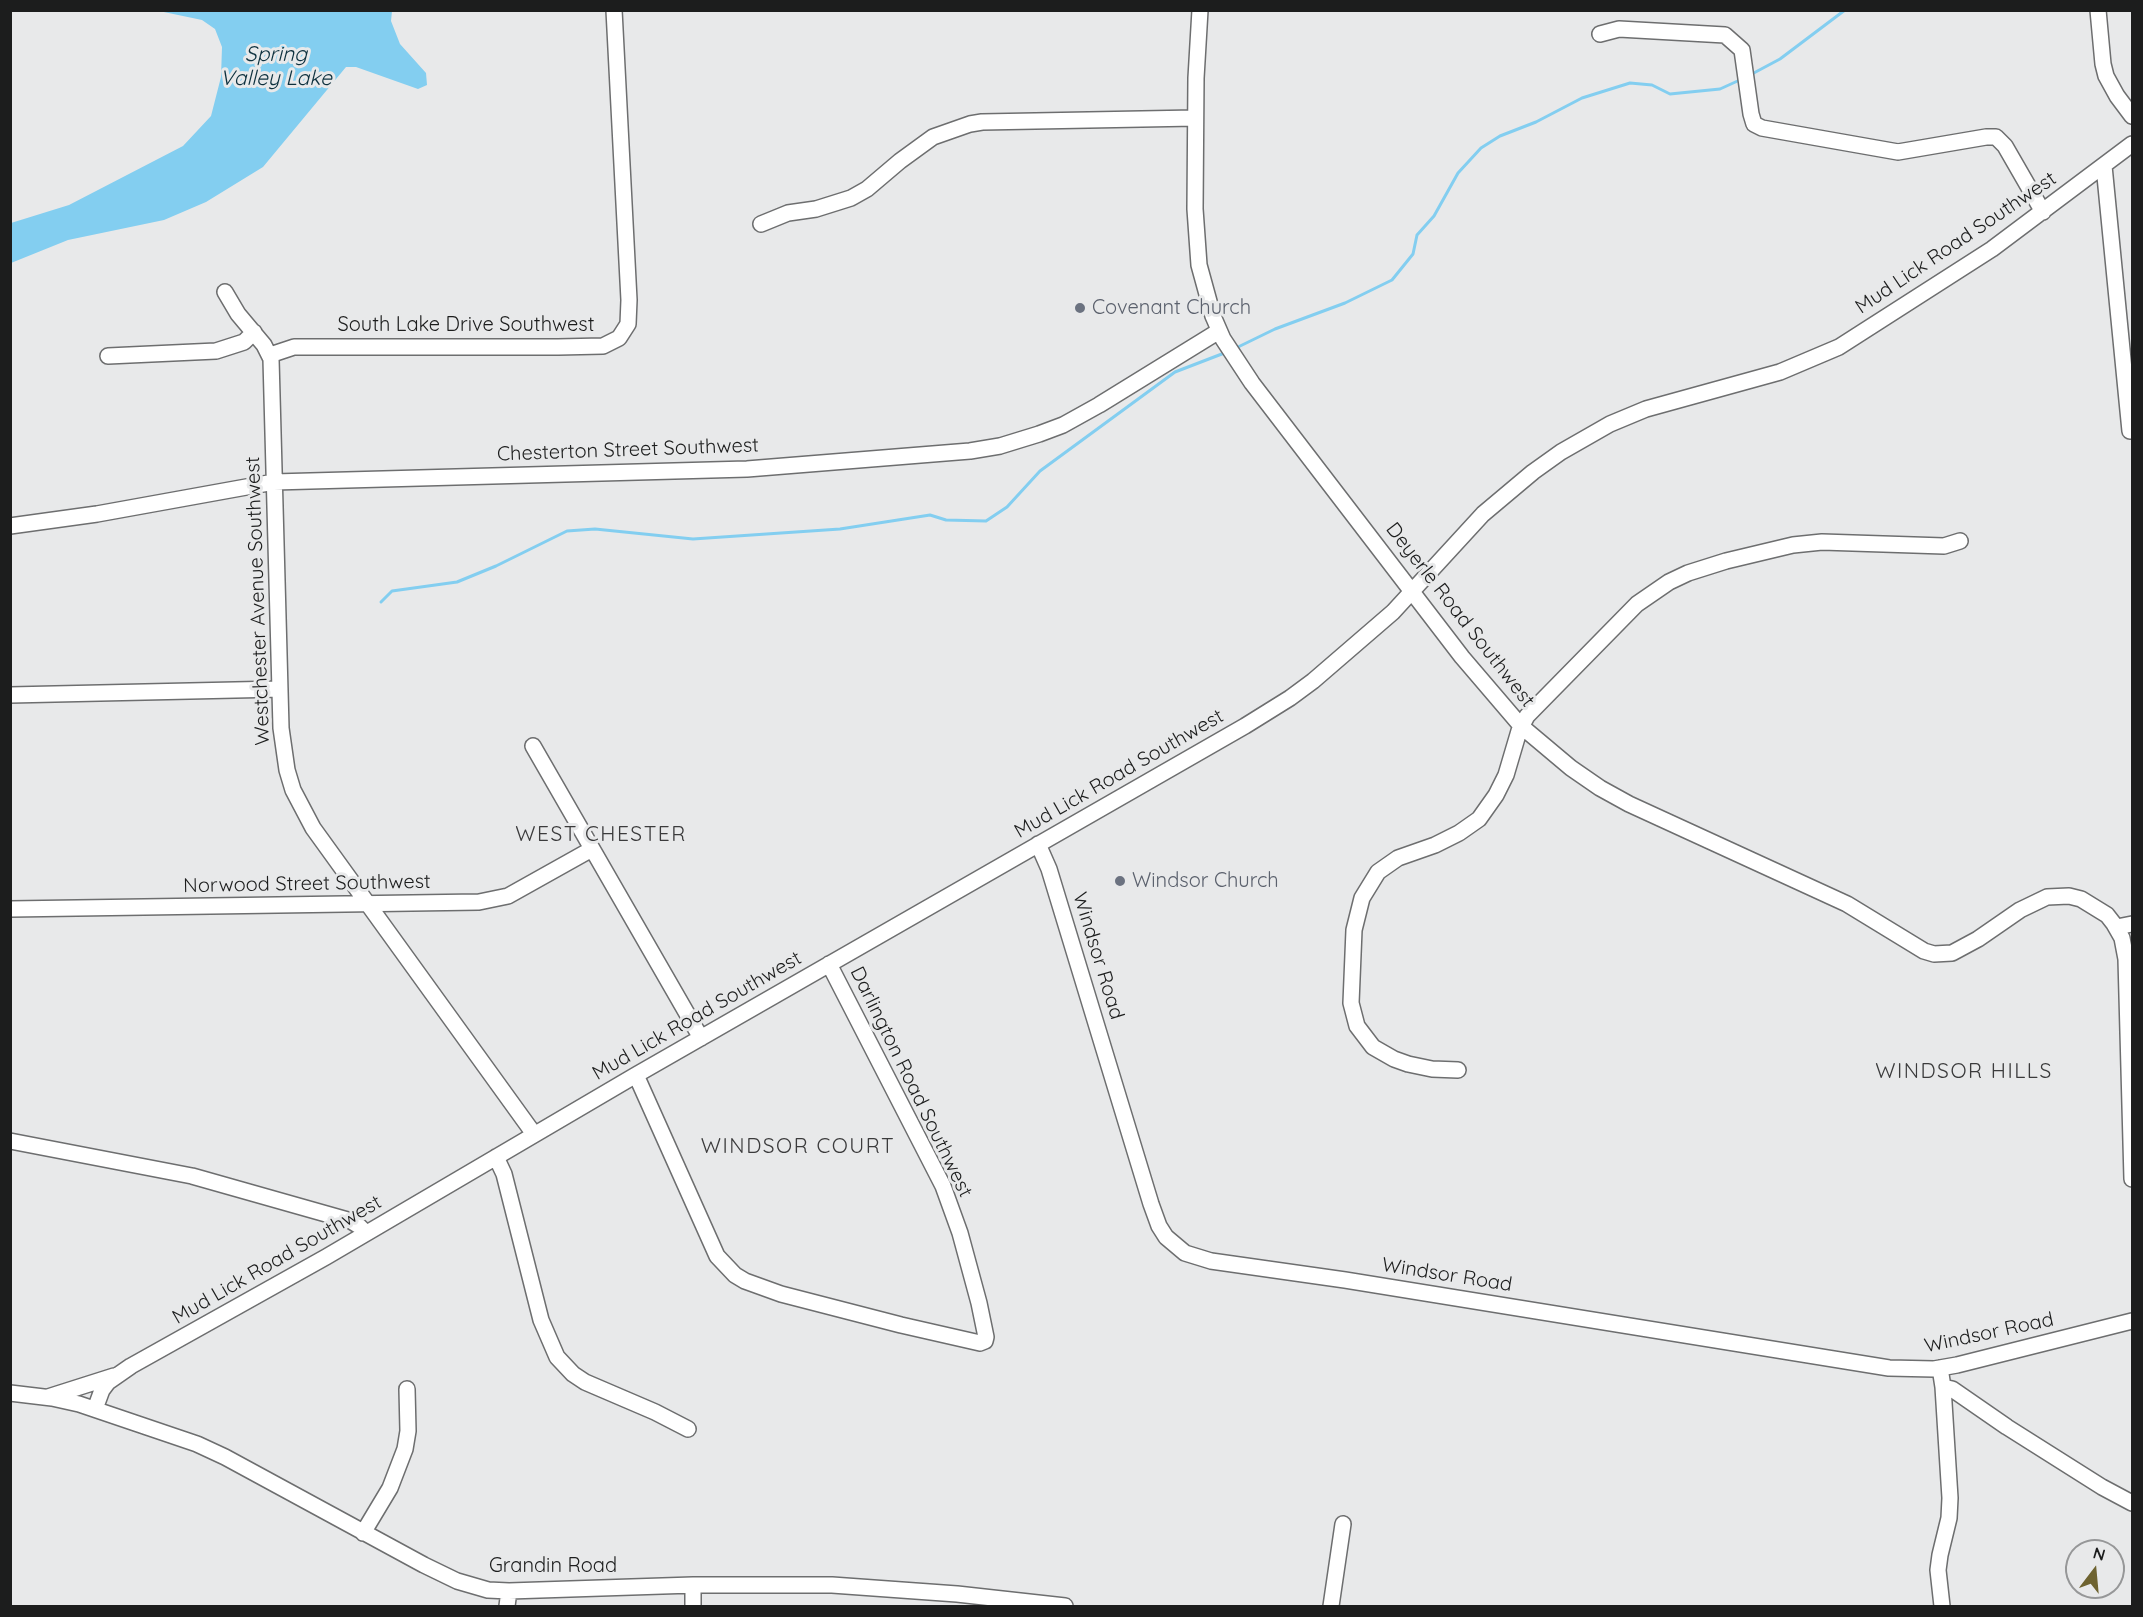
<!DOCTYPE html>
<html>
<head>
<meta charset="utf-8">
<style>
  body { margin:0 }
  #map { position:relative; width:2143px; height:1617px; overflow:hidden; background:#e8e9ea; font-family:Quicksand,sans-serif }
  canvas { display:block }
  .frame { position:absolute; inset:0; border:12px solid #1c1d1d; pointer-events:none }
  .north { position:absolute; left:2065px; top:1539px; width:60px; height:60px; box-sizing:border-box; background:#e8e9ea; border:2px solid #969798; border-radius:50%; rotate:16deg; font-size:16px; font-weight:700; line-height:24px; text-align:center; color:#1c1d1d }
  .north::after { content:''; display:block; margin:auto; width:21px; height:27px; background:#6e6330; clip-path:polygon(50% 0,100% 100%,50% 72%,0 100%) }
</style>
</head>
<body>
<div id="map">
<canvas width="2143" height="1617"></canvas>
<div class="frame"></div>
<div class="north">N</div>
</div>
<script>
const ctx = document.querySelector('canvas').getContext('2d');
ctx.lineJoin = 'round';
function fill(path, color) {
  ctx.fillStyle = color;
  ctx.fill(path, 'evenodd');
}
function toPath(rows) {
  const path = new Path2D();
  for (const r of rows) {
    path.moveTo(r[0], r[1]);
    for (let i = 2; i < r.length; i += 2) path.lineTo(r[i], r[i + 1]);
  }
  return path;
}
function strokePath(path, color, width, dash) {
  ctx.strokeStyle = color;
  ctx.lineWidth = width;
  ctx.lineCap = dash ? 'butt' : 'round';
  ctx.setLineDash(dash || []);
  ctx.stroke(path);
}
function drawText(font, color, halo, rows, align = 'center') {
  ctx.font = font + ' Quicksand,sans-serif';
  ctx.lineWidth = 6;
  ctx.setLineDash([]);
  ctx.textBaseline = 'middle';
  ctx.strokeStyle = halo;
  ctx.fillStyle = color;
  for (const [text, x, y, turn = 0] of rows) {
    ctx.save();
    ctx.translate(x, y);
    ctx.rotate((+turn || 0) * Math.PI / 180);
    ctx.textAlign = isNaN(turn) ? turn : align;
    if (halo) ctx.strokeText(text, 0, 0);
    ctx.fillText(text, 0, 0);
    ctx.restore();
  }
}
fill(toPath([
  [159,11,392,11,391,21,400,44,426,73,427,85,418,89,356,67,346,67,263,167,206,202,164,220,68,240,11,263,11,223,69,205,183,146,211,116,221,77,222,47,215,29,202,20]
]), '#83cef0');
strokePath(toPath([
  [1750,75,1780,59,1845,10],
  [1236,348,1275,329,1345,303,1392,280,1413,254,1417,235,1434,216,1458,173,1481,148,1500,136,1536,122,1582,98,1630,83,1652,85,1670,94,1720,89,1742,79],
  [381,602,392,591,457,582,496,566,567,531,595,529,693,539,840,529,930,515,946,520,986,521,1007,507,1040,471,1175,372,1227,352]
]), '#83cef0', 3);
const minor = toPath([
  [1200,10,1196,78,1195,209,1199,265,1213,316,1223,339,1252,383,1462,657,1521,726,1571,768,1600,788,1629,804,1847,904,1924,951,1934,954,1952,953,1978,939,2020,910,2047,897,2069,896,2081,899,2107,915,2114,924,2122,938,2126,959,2132,1179],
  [2098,10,2103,64,2106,76,2117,96,2132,116],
  [1600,34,1619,29,1725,35,1742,50,1751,114,1754,124,1762,128,1898,152,1986,137,1996,137,2005,146,2043,212],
  [2104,166,2130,431],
  [761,224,788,213,816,209,851,198,867,189,900,161,933,137,970,124,982,122,1195,118],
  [225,292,238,314,264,345,271,359,281,728,287,770,293,790,313,828,534,1134],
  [270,355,294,347,558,347,603,346,619,338,628,324,629,300,614,10],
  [108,356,216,351,244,342,254,332],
  [10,526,97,514,274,482,747,469,970,451,1000,446,1039,434,1063,425,1099,405,1219,331],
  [10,695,280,689],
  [533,746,701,1038],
  [1038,844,1049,869,1151,1204,1159,1226,1166,1237,1185,1253,1211,1261,1345,1280,1889,1368,1934,1369,1957,1365,2132,1321],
  [10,909,479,902,508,896,592,849],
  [2117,927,2132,924],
  [1458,1070,1432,1069,1408,1064,1394,1059,1373,1047,1357,1026,1351,1003,1354,930,1362,898,1378,872,1398,858,1435,845,1459,833,1479,819,1496,795,1506,775,1519,731,1527,716,1637,604,1669,582,1688,573,1726,561,1793,545,1822,542,1944,546,1960,541],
  [636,1075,717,1256,735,1275,745,1281,781,1294,901,1325,980,1343,985,1341,986,1337,979,1303,960,1233,943,1186,829,964],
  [10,1141,192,1176,351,1221,359,1226,366,1233],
  [496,1157,504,1174,541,1320,557,1357,573,1374,585,1382,655,1412,688,1429],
  [1940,1368,1943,1387,1950,1498,1949,1518,1940,1555,1938,1570,1942,1606],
  [1943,1387,1952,1389,2007,1427,2102,1487,2132,1503],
  [10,1393,52,1398,79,1404,197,1444,225,1457,424,1565,457,1581,488,1590,509,1591,693,1585,832,1585,957,1594,1065,1606],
  [48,1397,114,1376],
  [95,1409,102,1390,108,1382,131,1366,326,1257,636,1075,1245,726,1290,698,1313,681,1393,612,1483,514,1533,472,1561,452,1610,424,1646,409,1780,372,1839,347,1992,249,2132,144],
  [363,1533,390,1488,405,1449,408,1431,407,1389],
  [693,1585,693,1606],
  [507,1606,509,1591],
  [1331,1606,1343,1524]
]);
strokePath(minor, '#6d6e6f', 18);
strokePath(minor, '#fff', 15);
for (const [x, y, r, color] of [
  [1080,308,6,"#6b7280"],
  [1120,881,6,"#6b7280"]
]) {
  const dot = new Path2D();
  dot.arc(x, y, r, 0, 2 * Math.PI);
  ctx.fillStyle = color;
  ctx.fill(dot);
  strokePath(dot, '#e8e9ea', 2);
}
drawText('20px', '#1c1d1d', '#e8e9ea', [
  ["Mud Lick Road Southwest",1956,243,-34],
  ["South Lake Drive Southwest",466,325],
  ["Chesterton Street Southwest",628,450,-2],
  ["Westchester Avenue Southwest",258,601,-92],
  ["Deyerle Road Southwest",1460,615,52],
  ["Mud Lick Road Southwest",1119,774,-30],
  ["Norwood Street Southwest",307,884,-1],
  ["Windsor Road",1098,956,73],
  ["Mud Lick Road Southwest",697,1016,-30],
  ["Darlington Road Southwest",911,1082,64],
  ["Mud Lick Road Southwest",277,1260,-30],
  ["Windsor Road",1447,1275,9],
  ["Windsor Road",1989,1333,-12],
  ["Grandin Road",553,1566]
]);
drawText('20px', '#5b616d', '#e8e9ea', [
  ["Covenant Church",1092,308],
  ["Windsor Church",1132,881]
], 'left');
drawText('italic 21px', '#0c303e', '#e8e9ea', [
  ["Spring",276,55],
  ["Valley Lake",276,79]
]);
ctx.letterSpacing = '1.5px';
drawText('21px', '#3b3b3c', '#e8e9ea', [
  ["WEST CHESTER",601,835],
  ["WINDSOR HILLS",1964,1072],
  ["WINDSOR COURT",798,1147]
]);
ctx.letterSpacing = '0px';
</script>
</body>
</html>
